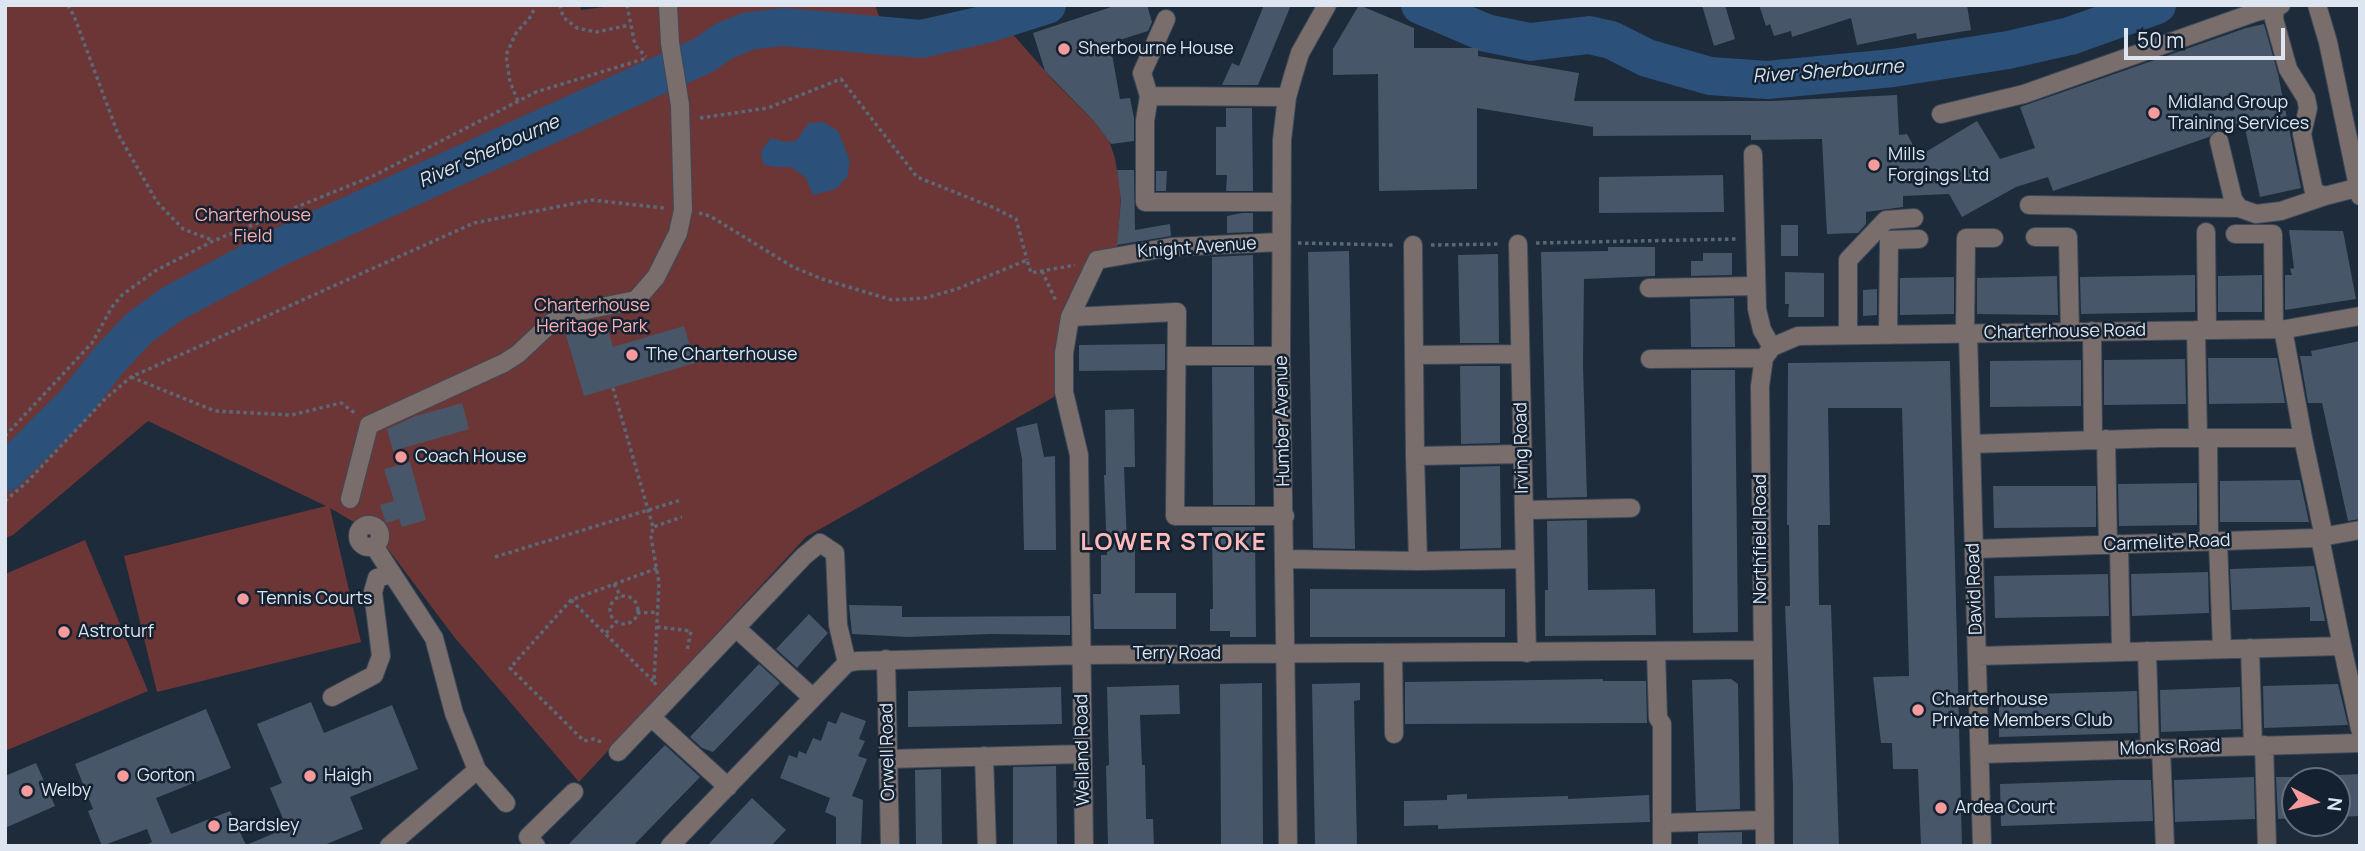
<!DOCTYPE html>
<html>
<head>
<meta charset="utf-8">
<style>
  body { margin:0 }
  #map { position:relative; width:2365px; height:851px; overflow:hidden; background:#1d2b3b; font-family:Manrope,sans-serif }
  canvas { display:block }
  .frame { position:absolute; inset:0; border:7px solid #dce5f0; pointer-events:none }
  .north { position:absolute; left:2281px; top:767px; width:70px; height:70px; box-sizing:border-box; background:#142131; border:2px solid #646f7d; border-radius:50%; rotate:97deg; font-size:19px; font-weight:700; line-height:28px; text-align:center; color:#dce5f0 }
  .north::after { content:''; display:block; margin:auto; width:24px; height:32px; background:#f59b9c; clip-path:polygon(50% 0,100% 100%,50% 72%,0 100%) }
  .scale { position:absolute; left:2124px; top:28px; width:161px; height:32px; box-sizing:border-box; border:4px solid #dce5f0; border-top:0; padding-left:9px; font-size:21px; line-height:24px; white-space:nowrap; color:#dce5f0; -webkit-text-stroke:5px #142131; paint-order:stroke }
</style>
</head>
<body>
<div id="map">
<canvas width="2365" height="851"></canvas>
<div class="frame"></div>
<div class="north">N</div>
<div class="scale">50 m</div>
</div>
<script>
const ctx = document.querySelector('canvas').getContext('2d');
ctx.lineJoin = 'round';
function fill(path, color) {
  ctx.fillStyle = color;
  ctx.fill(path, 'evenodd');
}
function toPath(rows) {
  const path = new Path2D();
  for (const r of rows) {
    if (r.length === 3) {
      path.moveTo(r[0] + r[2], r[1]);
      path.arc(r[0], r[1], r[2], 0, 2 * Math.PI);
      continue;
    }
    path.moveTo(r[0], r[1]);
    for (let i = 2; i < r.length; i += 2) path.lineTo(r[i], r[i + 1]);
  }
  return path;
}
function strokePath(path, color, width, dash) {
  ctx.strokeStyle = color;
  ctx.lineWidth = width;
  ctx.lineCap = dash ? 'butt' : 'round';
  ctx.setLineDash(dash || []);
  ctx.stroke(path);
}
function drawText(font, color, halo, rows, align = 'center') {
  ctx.font = font + ' Manrope,sans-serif';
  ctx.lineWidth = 5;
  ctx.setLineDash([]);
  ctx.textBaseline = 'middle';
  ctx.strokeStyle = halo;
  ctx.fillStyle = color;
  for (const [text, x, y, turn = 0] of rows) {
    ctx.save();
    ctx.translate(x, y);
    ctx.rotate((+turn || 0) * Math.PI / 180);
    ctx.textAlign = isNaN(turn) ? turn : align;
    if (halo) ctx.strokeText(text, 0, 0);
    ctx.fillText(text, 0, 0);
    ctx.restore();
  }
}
fill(toPath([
  [5,5,580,5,581,10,619,5,875,5,886,35,988,6,1053,80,1094,121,1109,141,1115,158,1121,195,1117,251,1097,260,1054,397,806,537,579,782,455,638,379,537,330,508,361,642,157,692,124,556,326,506,148,421,13,535,5,538],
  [85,540,148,691,5,751,5,574]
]), '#6c3637');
fill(toPath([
  [823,122,838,131,850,161,847,177,836,189,813,195,806,178,791,167,774,167,763,164,761,151,771,138,785,142,796,141,809,123]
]), '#2b507a');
strokePath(toPath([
  [1420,5,1486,33,1530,42,1589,35,1611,40,1647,58,1710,76,1767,80,1893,68,2008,50,2070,36,2157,5],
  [5,473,75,403,109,360,139,328,172,304,277,248,704,55,724,41,749,31,783,27,921,39,987,24,1047,5]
]), '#2b507a', 38);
fill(toPath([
  [1117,5,1147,5,1152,22,1148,31,1110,43,1120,99,1130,98,1134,118,1134,141,1111,144,1094,121,1045,71,1033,33],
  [1264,5,1291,5,1258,85,1222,85,1232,63,1239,66],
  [1359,5,1414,28,1414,48,1478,48,1478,56,1579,73,1574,101,1772,101,1897,95,1899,135,1907,134,1919,156,1977,121,2000,159,2035,148,2020,107,2246,28,2264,24,2278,74,2301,188,2260,197,2244,124,2224,131,2216,130,2209,137,2053,191,2048,177,2016,187,1962,217,1949,194,1903,196,1903,207,1866,212,1866,224,1858,233,1827,234,1822,139,1751,140,1751,135,1593,136,1593,127,1477,108,1477,189,1379,191,1378,74,1333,75,1333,49],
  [1702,5,1725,5,1735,39,1714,46],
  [1759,5,1967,5,1971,30,1917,39,1916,33,1857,45,1851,18,1792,37,1791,31,1774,36,1770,24,1766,26],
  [1226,108,1252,108,1253,191,1226,191,1227,175,1216,175,1216,127,1226,127],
  [1117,170,1134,170,1135,230,1170,224,1171,236,1117,245,1121,199],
  [1156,171,1167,171,1166,191,1156,191],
  [1723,175,1724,212,1599,213,1599,177],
  [1242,213,1253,213,1253,232,1227,233,1227,216],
  [1781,225,1798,225,1798,256,1781,256],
  [2289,230,2343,231,2356,299,2285,310,2285,275,2292,275,2290,269,2294,268],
  [1608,247,1655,247,1655,276,1584,279,1583,366,1587,497,1547,498,1541,252,1608,251],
  [1349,251,1355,549,1313,548,1308,252],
  [1703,253,1732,253,1732,275,1691,276,1691,261,1703,261],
  [1498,254,1499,343,1460,343,1458,255],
  [1253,255,1254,345,1212,345,1212,257],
  [1785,272,1824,273,1824,317,1788,317,1789,304,1785,304],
  [2195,275,2195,312,2081,314,2080,277],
  [2262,275,2262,312,2218,312,2218,276],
  [2057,276,2058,315,1977,314,1977,278],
  [1954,277,1954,314,1900,315,1900,278],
  [1877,289,1877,315,1863,316,1863,290],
  [1734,298,1735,347,1691,347,1690,299],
  [605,320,613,347,684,326,695,363,584,396,565,332],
  [2360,341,2360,519,2348,521,2322,403,2308,403,2300,356,2312,356,2311,351],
  [1165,344,1165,370,1079,371,1079,345],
  [2208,358,2277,358,2285,403,2209,404],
  [2185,359,2186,404,2104,405,2104,360],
  [2081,360,2081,406,1990,407,1990,361],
  [1950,361,1962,846,1921,846,1918,769,1893,769,1892,743,1881,743,1873,677,1909,676,1902,408,1828,408,1830,525,1818,525,1819,605,1831,605,1839,846,1793,846,1793,786,1785,606,1790,606,1789,525,1787,525,1788,363],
  [1460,366,1500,366,1500,443,1461,444],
  [1212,367,1254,367,1255,505,1213,505],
  [1691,370,1735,370,1738,632,1693,633],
  [462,403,469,429,393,451,387,429,416,416],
  [1134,409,1135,467,1124,467,1127,544,1135,544,1135,593,1176,593,1176,629,1094,629,1093,594,1101,594,1101,555,1107,555,1104,475,1106,475,1105,410],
  [1037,423,1044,457,1055,456,1056,550,1024,550,1022,459,1016,428],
  [410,462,426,520,402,527,399,519,386,523,380,505,394,501,384,469],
  [1500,466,1501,548,1460,549,1460,467],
  [2300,480,2309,522,2220,522,2220,481],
  [2197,483,2197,525,2119,526,2118,484],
  [1993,486,2096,486,2096,527,1994,528],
  [1587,520,1588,590,1655,589,1656,635,1545,636,1545,590,1548,590,1547,521],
  [1212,527,1255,527,1256,637,1230,637,1230,631,1210,631,1210,609,1213,609],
  [2314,566,2325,621,2310,621,2310,607,2232,610,2230,569],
  [2208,572,2209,613,2132,616,2131,574],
  [2108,574,2109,616,1995,618,1994,576],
  [1310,589,1505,589,1505,637,1310,637],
  [849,605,902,606,902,617,1070,616,1070,635,991,634,908,637,852,634],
  [809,614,828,633,797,668,776,649],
  [759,664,780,683,713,752,702,748,690,737],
  [1603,679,1603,681,1646,681,1647,723,1405,724,1405,682],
  [1731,679,1738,684,1740,809,1696,811,1692,680],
  [1262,683,1263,846,1221,846,1220,684],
  [1360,683,1360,700,1354,701,1357,846,1315,846,1312,684],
  [2338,684,2348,725,2264,728,2263,686],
  [1179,685,1180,714,1140,715,1142,765,1145,765,1146,819,1153,819,1154,846,1108,846,1106,766,1109,765,1107,687],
  [1061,687,1062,724,908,727,908,691],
  [2240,687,2241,729,2161,732,2160,690],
  [2137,691,2138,733,1999,737,1999,695],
  [311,702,324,733,392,705,418,769,350,797,363,829,322,846,144,846,152,842,147,829,102,846,88,811,93,809,75,764,206,709,231,768,156,798,171,834,230,811,246,845,287,828,270,788,282,783,257,724],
  [841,712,866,721,859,739,865,741,858,756,867,759,852,796,863,800,861,846,836,846,836,817,825,812,830,798,780,778,789,755,797,758,799,751,806,754,813,738,821,741,828,721,836,724],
  [665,745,700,777,633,846,567,846],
  [36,763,55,806,5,828,5,776],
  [1056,766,1057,846,1013,846,1013,767],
  [941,769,942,846,916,846,915,770],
  [2360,774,2360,816,2337,817,2337,775],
  [2254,777,2255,819,2175,822,2174,780],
  [2276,777,2295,777,2295,818,2278,819],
  [2120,780,2151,780,2153,821,2001,826,2000,784],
  [1467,794,1467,799,1568,796,1568,799,1649,795,1650,822,1438,829,1438,825,1404,826,1404,801,1447,800,1447,795],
  [752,798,786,830,771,846,707,846],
  [1742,832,1742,846,1698,846,1698,833]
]), '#475769');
const minor = toPath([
  [2281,5,2275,8,2274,19,2288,69,2306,98,2308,108,2302,134,2314,192,2325,196,2360,187],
  [2317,5,2328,42,2360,196],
  [1166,19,1142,73,1149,96,1287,97],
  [1149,96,1145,121,1145,202,1282,202],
  [1941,114,2024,94,2256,12,2275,8],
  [2219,141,2233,199,2239,208,2256,214,2281,211,2325,196],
  [1753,154,1757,309,1762,330,1772,347],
  [2029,205,2239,208],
  [2206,232,2207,330],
  [2235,234,2273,234,2274,329],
  [2035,237,2068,237,2070,332],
  [1518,244,1527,653],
  [1413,245,1414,355,1520,354],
  [1649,288,1755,286],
  [1070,317,1177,312,1175,516,1285,516],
  [2196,330,2198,438],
  [2092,331,2093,440],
  [1965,333,1966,238,1994,238],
  [1968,333,1982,846],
  [1848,335,1848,260,1886,220,1914,218],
  [1888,335,1889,240,1919,239],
  [1414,355,1415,456,1523,454],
  [1177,356,1281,356],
  [1650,359,1764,358],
  [2208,438,2209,541],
  [2303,438,2324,537],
  [2106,439,2108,545],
  [1971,444,2160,438,2303,438,2283,329],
  [350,499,369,425,504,363,518,354,551,323,566,314,636,300,656,277,678,233,683,210,680,105,670,43,668,5],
  [1524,510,1631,508],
  [369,536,11],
  [2218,541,2222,649],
  [2119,544,2121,651],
  [374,546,434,638,454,713,477,770,389,846],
  [1974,549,2316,538,2360,530],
  [1285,559,1418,561,1415,456],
  [1418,561,1525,559],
  [736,628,813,698],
  [2342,646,2360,729],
  [2250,648,2253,746],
  [1656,651,1658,718,1662,724,1662,846],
  [2147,651,2150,749],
  [1393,654,1394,734],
  [1978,656,2342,646,2320,538],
  [886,659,890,846],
  [332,697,374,675,381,656,373,592,377,578,391,574],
  [651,717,728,787],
  [2264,745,2267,846],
  [2161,748,2165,846],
  [618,752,804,556,820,543,835,553,838,625,847,663],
  [1981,754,2360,743],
  [984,756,987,846],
  [888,759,1083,754],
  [477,770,506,803],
  [1662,823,1764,820],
  [536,846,528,837,574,792],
  [670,846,841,669,847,663,857,661,1082,655,1762,650],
  [1084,846,1079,455,1064,392,1064,353,1070,317,1097,260,1171,247,1281,242],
  [1288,846,1281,356,1282,140,1287,97,1293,76,1300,53,1327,5],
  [1765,846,1760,386,1764,358,1772,347,1798,336,2286,329,2360,316]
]);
strokePath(minor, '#3c4958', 20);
strokePath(toPath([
  [68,5,74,16,118,134,157,202,183,229,212,240],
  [560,5,563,17,577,28,596,32,630,25],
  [627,5,635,45,646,57],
  [518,101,510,82,506,55,516,33,532,15,535,5],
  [700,118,768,108,841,79,917,177,992,207,1016,219,1027,260],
  [699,213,710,216,793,267,822,279,892,300,925,298,957,289,1027,260,1031,273,1075,265],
  [1298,243,1395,245],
  [1536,243,1738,239],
  [1431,245,1500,244],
  [1042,271,1056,301],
  [131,377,215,411,291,415,341,403,356,414],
  [613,388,653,527],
  [5,436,92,343,112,307,122,295,155,271,213,241,373,176,536,92,647,58],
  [5,501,27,482,106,398,131,377,474,223,592,200,664,208],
  [495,557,681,500],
  [614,584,621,597],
  [624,610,14],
  [571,600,654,682],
  [637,613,658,612],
  [657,627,691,631,687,651],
  [606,633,616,622],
  [656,685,654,682,659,583,651,537,653,527,682,517],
  [601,742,594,739,584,741,510,668,571,600,658,568]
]), '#5b6876', 3.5, [3.5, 3.5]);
strokePath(minor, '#7a6e6d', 18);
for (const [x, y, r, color] of [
  [1064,49,7,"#f59b9c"],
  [2154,113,7,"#f59b9c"],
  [1874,165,7,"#f59b9c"],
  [632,355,7,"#f59b9c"],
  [401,457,7,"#f59b9c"],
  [243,599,7,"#f59b9c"],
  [64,632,7,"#f59b9c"],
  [1918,710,7,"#f59b9c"],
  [123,776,7,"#f59b9c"],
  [310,776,7,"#f59b9c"],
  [27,791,7,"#f59b9c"],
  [1941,808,7,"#f59b9c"],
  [214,826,7,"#f59b9c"]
]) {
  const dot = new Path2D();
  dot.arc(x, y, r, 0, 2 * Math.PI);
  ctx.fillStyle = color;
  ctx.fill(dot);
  strokePath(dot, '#142131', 2.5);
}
drawText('18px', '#dce5f0', '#142131', [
  ["Sherbourne House",1078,49],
  ["Midland Group",2168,103],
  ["Training Services",2168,124],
  ["Mills",1888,155],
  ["Forgings Ltd",1888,176],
  ["The Charterhouse",646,355],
  ["Coach House",415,457],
  ["Tennis Courts",257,599],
  ["Astroturf",78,632],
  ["Charterhouse",1932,700],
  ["Private Members Club",1932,721],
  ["Gorton",137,776],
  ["Haigh",324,776],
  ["Welby",41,791],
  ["Ardea Court",1955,808],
  ["Bardsley",228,826]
], 'left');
drawText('18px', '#fcb0b0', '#142131', [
  ["Charterhouse",253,216],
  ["Field",253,237],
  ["Charterhouse",592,306],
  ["Heritage Park",592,327]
]);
drawText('18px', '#dce5f0', '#142131', [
  ["Knight Avenue",1197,248,-4],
  ["Charterhouse Road",2065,332,-1],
  ["Humber Avenue",1283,421,-91],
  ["Irving Road",1522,448,-91],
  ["Northfield Road",1761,539,-90],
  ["Carmelite Road",2167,543,-2],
  ["David Road",1975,589,-92],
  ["Terry Road",1177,654],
  ["Monks Road",2170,748,-2],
  ["Welland Road",1083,750,-91],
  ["Orwell Road",888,752,-91]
]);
drawText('italic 19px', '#d9e4f2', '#142131', [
  ["River Sherbourne",1828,72,-4],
  ["River Sherbourne",489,152,-24]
]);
ctx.letterSpacing = '2px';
drawText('bold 24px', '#ffbaba', '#142131', [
  ["LOWER STOKE",1174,543]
]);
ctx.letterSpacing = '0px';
</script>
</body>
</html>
